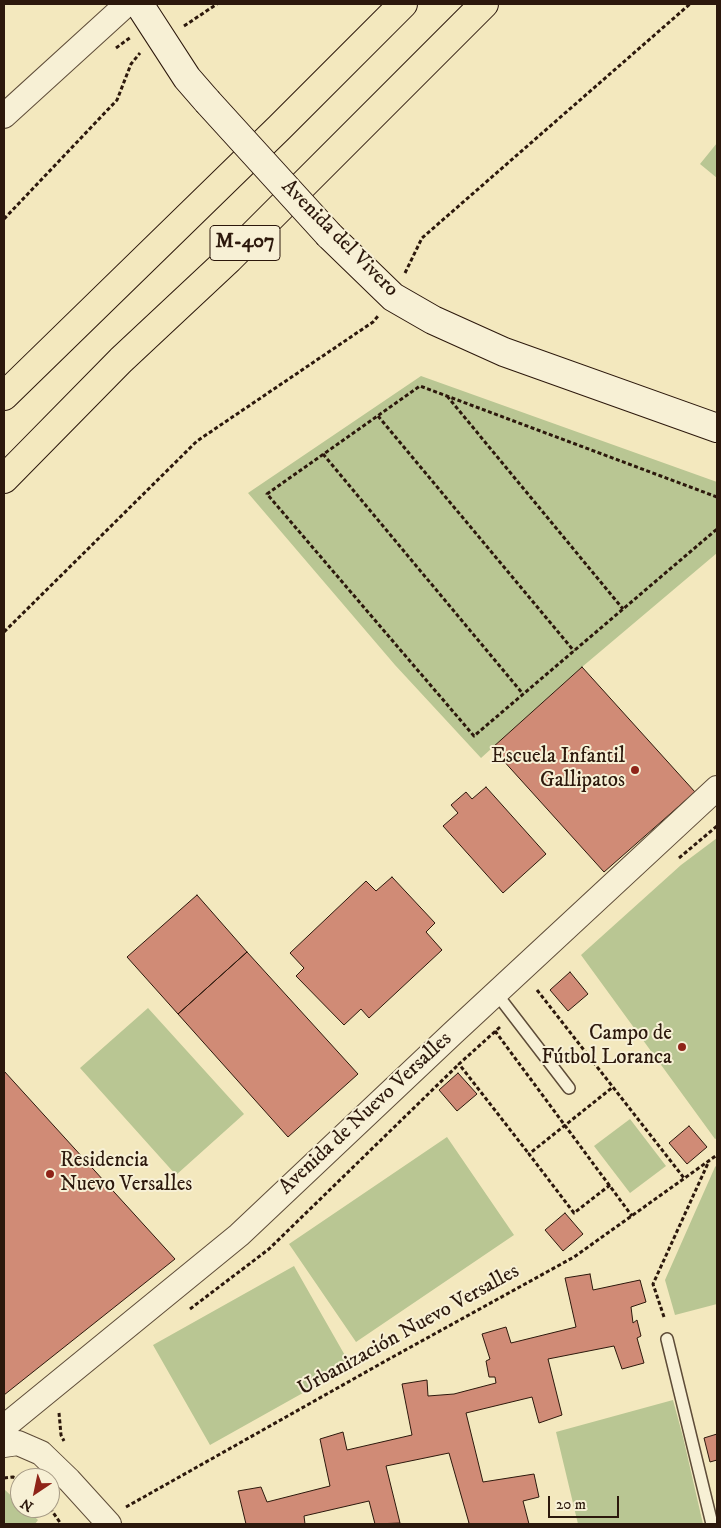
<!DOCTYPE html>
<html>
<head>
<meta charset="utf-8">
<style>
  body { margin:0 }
  #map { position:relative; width:721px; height:1528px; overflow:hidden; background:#f3e8be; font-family:"IM FELL DW Pica",serif }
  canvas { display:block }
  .frame { position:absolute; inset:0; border:5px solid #2c180c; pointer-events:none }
  .north { position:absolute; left:10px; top:1468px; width:50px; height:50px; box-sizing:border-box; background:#f7f0d5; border:1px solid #a69a85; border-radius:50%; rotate:214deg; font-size:14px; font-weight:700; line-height:20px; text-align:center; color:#2c180c }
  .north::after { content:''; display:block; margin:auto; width:18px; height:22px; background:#8f2418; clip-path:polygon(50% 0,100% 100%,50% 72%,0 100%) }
  .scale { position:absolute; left:548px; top:1496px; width:71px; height:22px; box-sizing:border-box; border:2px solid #2c180c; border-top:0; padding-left:6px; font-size:15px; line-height:18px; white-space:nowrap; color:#2c180c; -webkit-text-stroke:4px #f7f0d5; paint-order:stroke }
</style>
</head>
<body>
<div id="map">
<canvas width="721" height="1528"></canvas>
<div class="frame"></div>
<div class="north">N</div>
<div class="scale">20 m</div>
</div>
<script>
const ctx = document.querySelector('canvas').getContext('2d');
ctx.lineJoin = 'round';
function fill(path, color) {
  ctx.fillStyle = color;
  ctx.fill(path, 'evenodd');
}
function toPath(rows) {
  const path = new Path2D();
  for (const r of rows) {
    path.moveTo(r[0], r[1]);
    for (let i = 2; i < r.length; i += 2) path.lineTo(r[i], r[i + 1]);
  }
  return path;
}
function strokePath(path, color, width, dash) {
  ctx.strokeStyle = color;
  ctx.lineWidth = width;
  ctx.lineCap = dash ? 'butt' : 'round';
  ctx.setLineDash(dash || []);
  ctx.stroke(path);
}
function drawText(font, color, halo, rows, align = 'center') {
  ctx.font = font + ' "IM FELL DW Pica",serif';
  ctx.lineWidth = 4;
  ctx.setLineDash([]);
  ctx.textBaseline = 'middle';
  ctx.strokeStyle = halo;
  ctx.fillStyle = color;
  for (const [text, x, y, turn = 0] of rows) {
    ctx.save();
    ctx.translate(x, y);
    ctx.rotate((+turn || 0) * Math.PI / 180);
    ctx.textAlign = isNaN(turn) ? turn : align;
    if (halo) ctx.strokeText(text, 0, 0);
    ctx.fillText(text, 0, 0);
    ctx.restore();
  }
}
fill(toPath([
  [717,143,717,178,700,164],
  [421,376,717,482,717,553,582,667,481,758,395,665,248,493],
  [717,838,717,1138,715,1139,581,955,681,865],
  [148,1008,244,1114,176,1175,80,1068],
  [630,1119,666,1166,630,1193,594,1146],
  [447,1137,514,1235,356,1342,289,1244],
  [717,1165,717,1304,675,1315,665,1280,715,1167],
  [294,1266,351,1366,210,1445,153,1345],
  [673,1400,683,1437,703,1524,578,1524,556,1432],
  [4,1489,20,1504,20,1508,25,1508,38,1520,35,1524,4,1524]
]), '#b9c693');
const building = toPath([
  [582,667,695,792,604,872,492,748,582,667],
  [486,787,546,854,503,893,443,826,458,813,451,805,466,792,472,799,486,787],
  [392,877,435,923,426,932,442,950,369,1018,361,1009,344,1025,296,976,304,968,290,953,366,881,376,891,392,877],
  [197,895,247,952,178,1014,127,957,197,895],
  [247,952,358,1074,288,1137,178,1014,247,952],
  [570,972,588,994,568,1011,550,990,570,972],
  [4,1071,175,1259,4,1395,4,1071],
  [458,1073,477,1094,457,1111,439,1090,458,1073],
  [689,1126,707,1147,687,1164,669,1143,689,1126],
  [565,1213,583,1234,563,1251,545,1230,565,1213],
  [590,1274,593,1290,640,1280,646,1302,631,1307,633,1323,637,1320,641,1336,637,1338,644,1363,622,1369,614,1346,548,1359,562,1415,539,1423,532,1397,466,1413,483,1482,534,1474,539,1497,523,1501,529,1524,466,1524,469,1523,449,1453,386,1466,400,1523,375,1524,369,1501,304,1516,305,1524,246,1524,238,1491,261,1487,267,1502,330,1486,320,1439,343,1432,347,1450,412,1435,402,1384,427,1380,428,1396,454,1394,496,1383,495,1377,489,1377,486,1361,490,1359,482,1334,506,1327,511,1343,576,1327,565,1278,590,1274],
  [717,1434,717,1460,710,1462,704,1438,717,1434]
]);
fill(building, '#d08b76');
strokePath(building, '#2c180c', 1);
const lane = toPath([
  [496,993,569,1088],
  [667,1339,712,1524]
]);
const street = toPath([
  [4,116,127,4],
  [4,1427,239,1235,453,1033,717,788],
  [4,1445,18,1443,41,1453,69,1480,109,1524]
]);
const secondary = toPath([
  [139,4,187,78,207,101],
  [329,235,393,297,433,320,504,352,717,428]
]);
const highway = toPath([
  [4,396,280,127,403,4],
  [4,479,121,360,229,259,484,4]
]);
strokePath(lane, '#5e4c38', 14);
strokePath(street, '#5e4c38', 26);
strokePath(secondary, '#2c180c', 30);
strokePath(highway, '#2c180c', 30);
strokePath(toPath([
  [184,26,217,4],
  [116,48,131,37],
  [4,219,117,100,131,64,140,53],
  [405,273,422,238,690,4],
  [447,396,623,609],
  [378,416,574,651],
  [323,454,523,694],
  [717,497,420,386,267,494,474,736,717,529],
  [4,632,197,441,373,322,378,316],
  [679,858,717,826],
  [537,990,684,1178],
  [500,1027,459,1064,529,1154],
  [495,1031,632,1216],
  [610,1185,574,1213,529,1154,613,1087],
  [190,1309,269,1249,459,1064],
  [664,1317,653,1284,709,1161],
  [59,1413,61,1435,64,1441],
  [4,1478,13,1477,20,1480],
  [126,1507,389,1359,574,1257,717,1155],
  [50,1508,61,1524]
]), '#2c180c', 3, [4, 2.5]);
strokePath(lane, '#f7f0d5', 11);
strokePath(street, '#f7f0d5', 24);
strokePath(secondary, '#f7f0d5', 28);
strokePath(highway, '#f3e8be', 28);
const secondaryBridge = toPath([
  [207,101,329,235]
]);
strokePath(secondaryBridge, '#2c180c', 30, []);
strokePath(secondaryBridge, '#f7f0d5', 28);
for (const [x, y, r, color] of [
  [635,770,5,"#8f2418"],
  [682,1047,5,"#8f2418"],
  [50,1174,5,"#8f2418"]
]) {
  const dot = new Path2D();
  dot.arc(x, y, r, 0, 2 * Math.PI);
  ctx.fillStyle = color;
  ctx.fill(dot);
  strokePath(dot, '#f7f0d5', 2);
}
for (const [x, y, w] of [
  [245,243,70]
]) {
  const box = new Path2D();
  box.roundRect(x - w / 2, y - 17.5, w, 35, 4);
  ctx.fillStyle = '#f7f0d5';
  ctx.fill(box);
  strokePath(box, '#2c180c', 1);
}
drawText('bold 20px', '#2c180c', null, [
  ["M-407",245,243]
]);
drawText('21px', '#2c180c', '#f7f0d5', [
  ["Avenida del Vivero",339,239,45],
  ["Avenida de Nuevo Versalles",366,1114,-43],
  ["Urbanización Nuevo Versalles",409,1331,-29]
]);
drawText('21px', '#2c180c', '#f7f0d5', [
  ["Escuela Infantil",625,758],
  ["Gallipatos",625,782],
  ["Campo de",672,1035],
  ["Fútbol Loranca",672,1059],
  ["Residencia",60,1162,"left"],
  ["Nuevo Versalles",60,1186,"left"]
], 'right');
</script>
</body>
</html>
